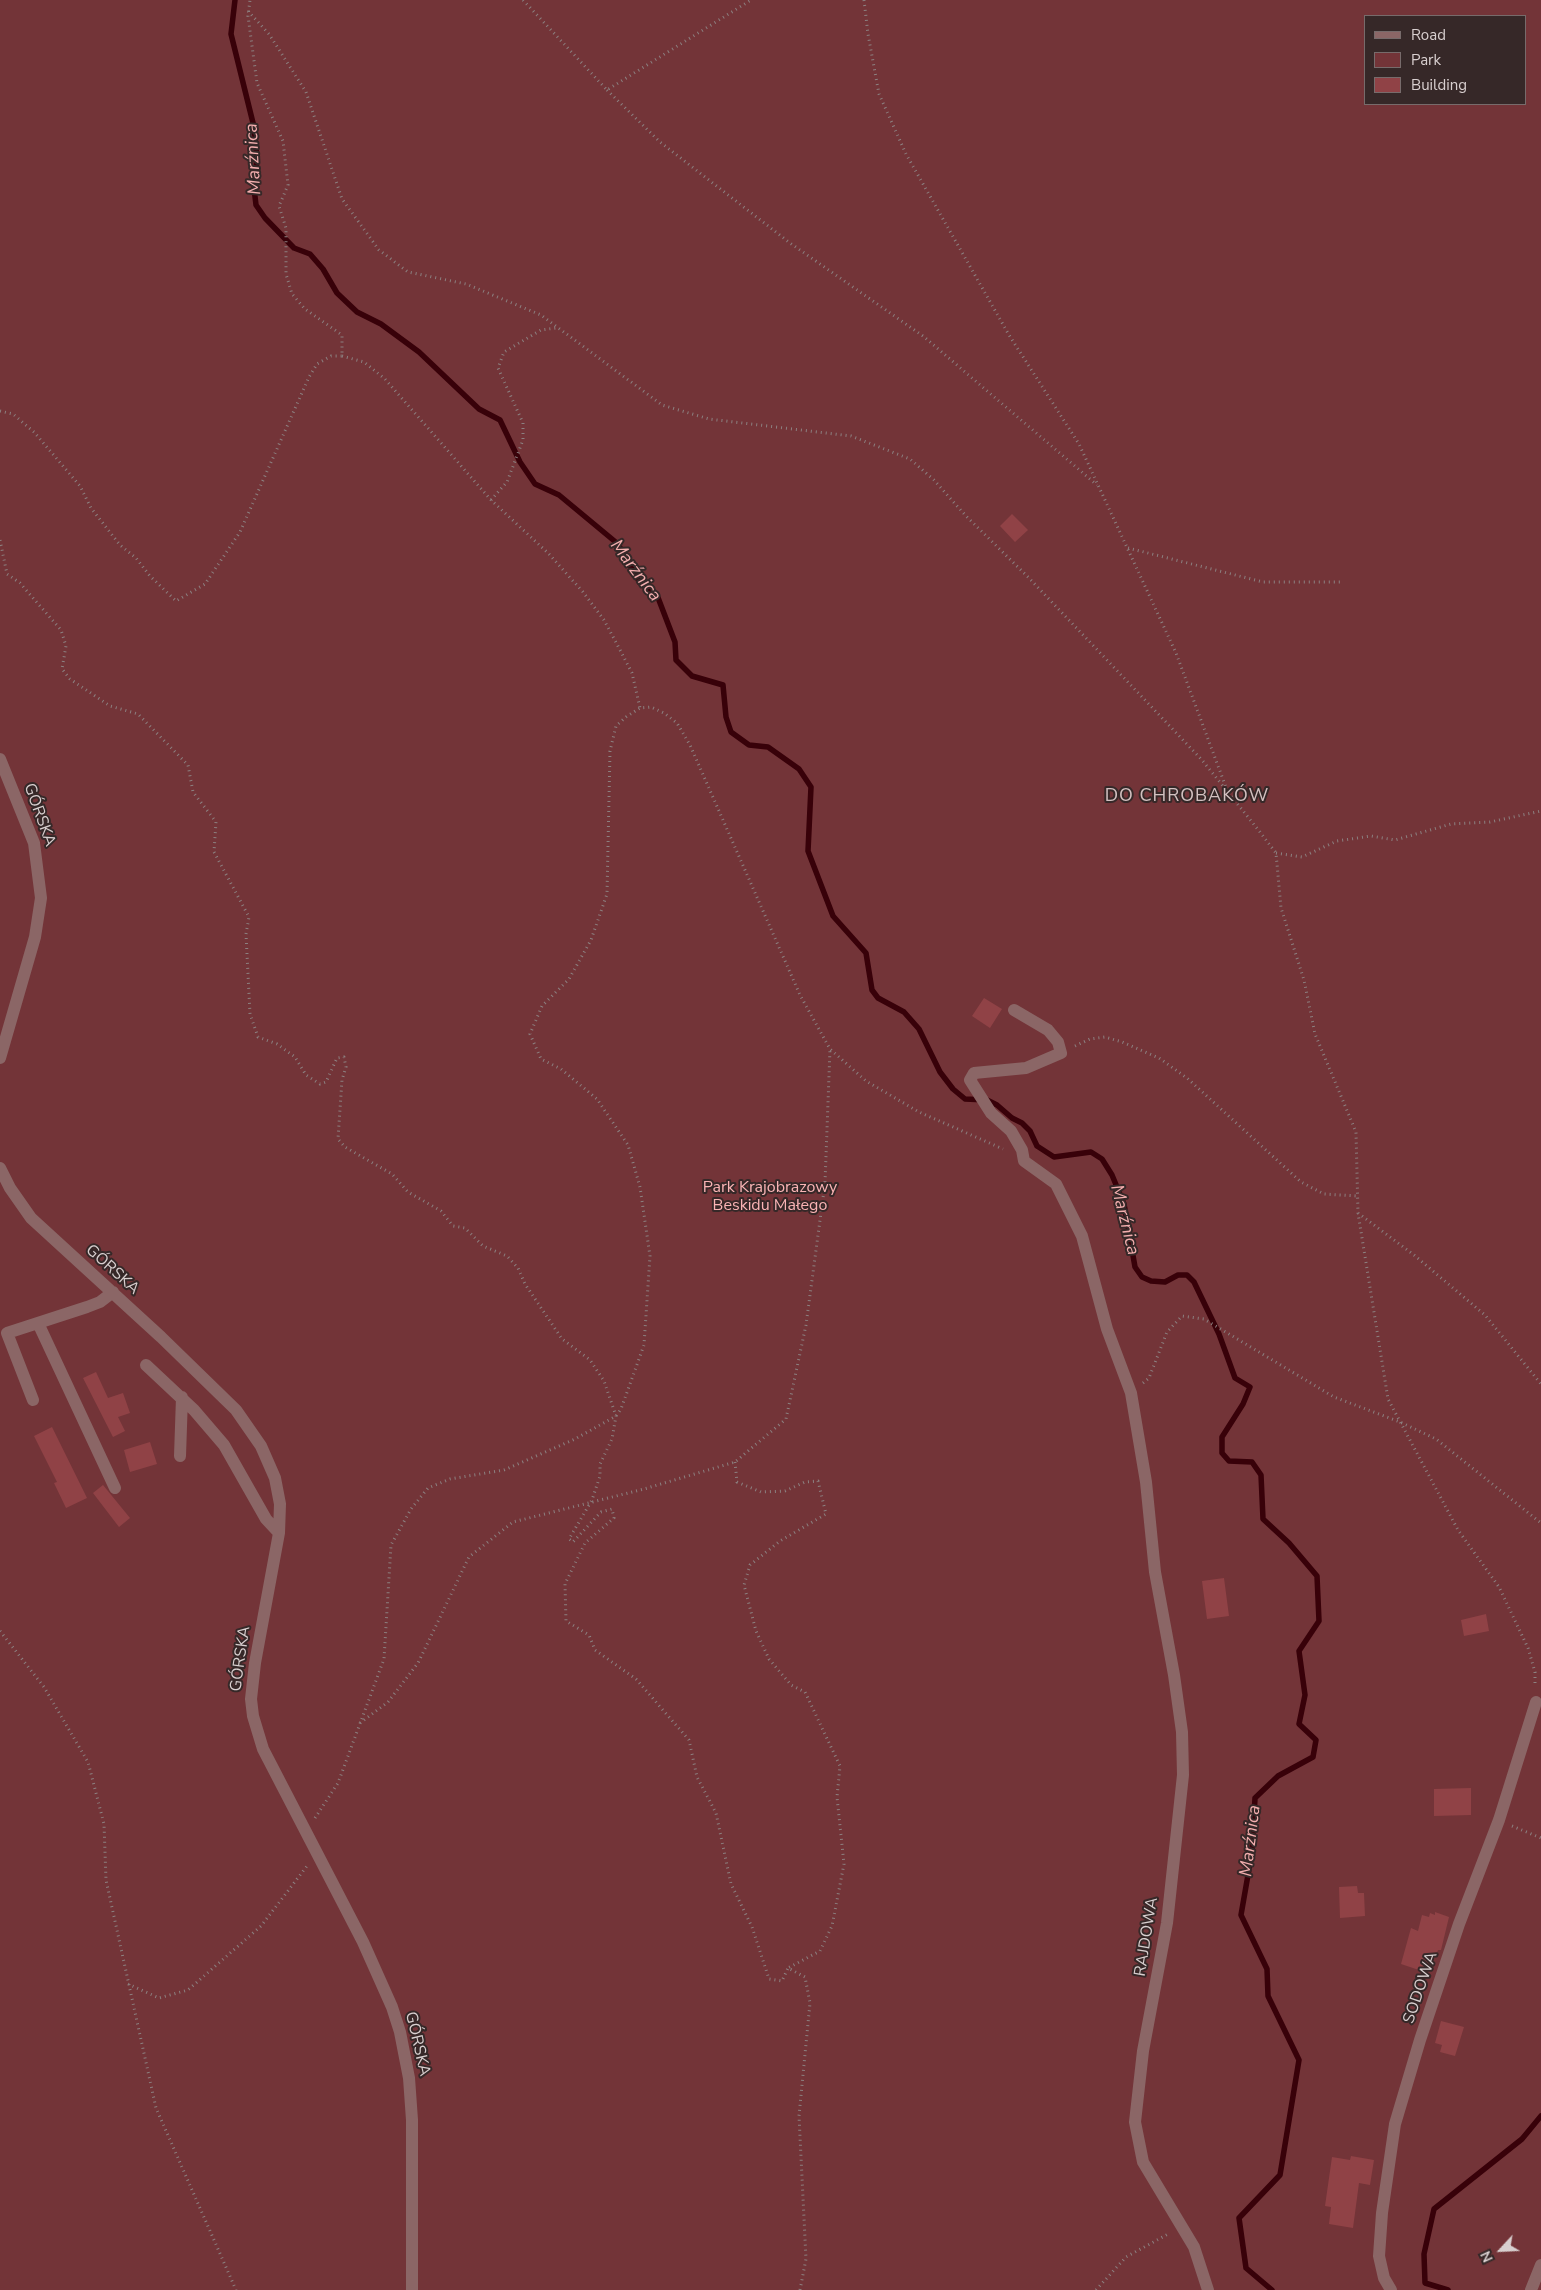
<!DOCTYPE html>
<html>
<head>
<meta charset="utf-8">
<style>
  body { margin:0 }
  #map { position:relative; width:1541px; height:2290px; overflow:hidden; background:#403232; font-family:"Nunito Sans",sans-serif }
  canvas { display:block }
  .legend { position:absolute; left:1364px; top:15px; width:162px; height:90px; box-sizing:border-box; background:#362828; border:1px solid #776b6b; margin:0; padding:6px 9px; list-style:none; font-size:15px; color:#d8cfcf }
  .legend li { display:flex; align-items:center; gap:10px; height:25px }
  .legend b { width:25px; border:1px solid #776b6b }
  .north { position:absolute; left:1476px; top:2225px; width:50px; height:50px; -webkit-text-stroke:4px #362828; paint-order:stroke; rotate:245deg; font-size:14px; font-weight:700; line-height:20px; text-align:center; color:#d8cfcf }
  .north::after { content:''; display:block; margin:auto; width:18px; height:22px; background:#d8cfcf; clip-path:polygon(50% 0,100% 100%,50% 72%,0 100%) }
</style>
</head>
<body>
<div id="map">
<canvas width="1541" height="2290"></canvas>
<ul class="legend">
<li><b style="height:6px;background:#8b6666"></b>Road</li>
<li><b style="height:14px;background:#733438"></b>Park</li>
<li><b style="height:14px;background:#904246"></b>Building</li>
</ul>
<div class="north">N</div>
</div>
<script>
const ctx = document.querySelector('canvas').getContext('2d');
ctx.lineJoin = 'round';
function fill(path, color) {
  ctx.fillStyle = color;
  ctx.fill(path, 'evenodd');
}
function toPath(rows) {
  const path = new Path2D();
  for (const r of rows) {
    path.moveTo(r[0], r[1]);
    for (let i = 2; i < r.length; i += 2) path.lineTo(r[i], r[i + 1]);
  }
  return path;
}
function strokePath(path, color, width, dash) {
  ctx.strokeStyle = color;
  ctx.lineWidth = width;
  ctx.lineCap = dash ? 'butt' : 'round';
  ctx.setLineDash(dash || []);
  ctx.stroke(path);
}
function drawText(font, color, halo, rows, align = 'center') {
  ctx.font = font + ' "Nunito Sans",sans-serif';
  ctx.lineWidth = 4;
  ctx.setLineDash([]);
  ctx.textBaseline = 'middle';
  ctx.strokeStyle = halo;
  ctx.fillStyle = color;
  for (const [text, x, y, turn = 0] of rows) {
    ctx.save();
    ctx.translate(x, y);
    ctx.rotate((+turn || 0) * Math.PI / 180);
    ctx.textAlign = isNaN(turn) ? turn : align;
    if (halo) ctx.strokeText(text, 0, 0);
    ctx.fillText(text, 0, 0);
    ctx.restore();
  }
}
fill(toPath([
  [0,0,1541,0,1541,2290,0,2290],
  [1365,16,1525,16,1525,104,1365,104]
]), '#733438');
strokePath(toPath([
  [235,0,231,34,254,127,257,158,254,188,256,205,265,218,294,248,310,254,323,269,337,293,357,312,381,324,419,352,479,409,500,420,520,462,535,484,559,495,618,544,640,583,657,595,675,642,676,660,692,676,723,685,726,717,731,732,749,745,768,747,799,769,811,787,808,851,833,916,866,953,872,990,878,998,904,1012,919,1029,940,1072,953,1089,965,1099,987,1100,997,1105,1012,1118,1022,1123,1030,1131,1037,1146,1054,1157,1091,1152,1102,1159,1112,1175,1124,1204,1135,1267,1142,1277,1151,1281,1165,1282,1178,1275,1187,1275,1194,1282,1219,1334,1235,1378,1250,1387,1243,1404,1222,1437,1222,1453,1229,1461,1252,1462,1261,1475,1263,1519,1289,1543,1317,1576,1319,1621,1299,1651,1305,1695,1299,1724,1316,1740,1313,1757,1278,1776,1255,1798,1252,1852,1241,1915,1267,1969,1268,1996,1299,2060,1280,2175,1239,2218,1246,2268,1272,2290],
  [1448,2290,1425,2283,1424,2254,1434,2209,1522,2139,1541,2116]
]), '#380109', 5.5);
fill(toPath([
  [1012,514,1028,530,1015,542,1000,526],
  [984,998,1002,1009,990,1028,972,1016],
  [96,1372,108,1398,123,1393,130,1413,118,1417,125,1431,113,1437,83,1378],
  [52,1427,87,1498,66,1508,54,1483,57,1482,34,1436],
  [150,1442,157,1464,130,1472,124,1450],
  [103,1485,130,1518,119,1527,93,1493],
  [1224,1578,1229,1616,1207,1619,1202,1581],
  [1486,1614,1489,1631,1464,1636,1461,1620],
  [1471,1788,1471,1815,1434,1816,1434,1789],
  [1357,1886,1358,1893,1364,1893,1365,1916,1340,1918,1339,1887],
  [1435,1912,1449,1917,1441,1950,1438,1950,1431,1967,1427,1965,1425,1972,1401,1964,1411,1928,1418,1931,1422,1915,1429,1917,1430,1913,1435,1915],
  [1441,2021,1464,2027,1455,2056,1440,2052,1442,2045,1435,2043],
  [1351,2156,1374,2160,1370,2185,1359,2183,1353,2228,1329,2224,1331,2207,1325,2206,1332,2157,1350,2160]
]), '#904246');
strokePath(toPath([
  [523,0,607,90,751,0],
  [864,0,868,34,879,94,906,154,1009,335,1079,444,1176,653,1227,790],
  [248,11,269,34,306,92,342,199,379,250,408,272,466,284,541,315,662,405,709,419,851,436,910,459,934,480,966,516,1028,577,1202,760,1260,832,1276,853,1281,908,1304,980,1315,1034,1356,1132,1358,1213,1388,1399,1458,1530,1499,1587,1528,1648,1535,1672,1535,1687],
  [607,90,660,142,790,243,923,336,1097,485],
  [342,356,364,362,385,379,491,500,548,553,583,592,604,620,619,648,632,673,640,708],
  [0,411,13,414,34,432,80,486,91,508,120,545,136,558,150,576,176,601,205,584,240,532,309,377,317,364,331,356,342,356,342,335,305,309,292,294,286,274,286,228,279,206,288,185,283,141,257,83,248,16,250,0],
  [491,500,507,482,523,440,523,423,498,368,504,352,541,330,556,328],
  [0,540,7,574,20,583,61,630,66,646,62,669,70,679,110,706,138,714,188,765,193,792,216,822,214,852,249,917,246,934,250,1014,258,1037,277,1044,295,1057,306,1075,320,1084,326,1082,337,1058,344,1057,346,1067,342,1080,338,1139,345,1147,392,1174,408,1192,441,1211,453,1226,465,1228,483,1246,507,1256,518,1268,525,1284,562,1339,590,1360,604,1381,616,1416,612,1439,600,1464,600,1476,592,1500,569,1539,573,1542,601,1512,612,1509,614,1518,585,1543,565,1584,566,1621,589,1635,595,1650,636,1679,689,1740,697,1777,716,1813,731,1884,752,1927,769,1979,782,1981,788,1968,805,1977,810,2003,799,2116,806,2259,800,2290],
  [1128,548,1263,582,1342,582],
  [1276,853,1302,857,1337,841,1371,836,1395,840,1451,824,1490,822,1541,811],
  [1075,1046,1090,1039,1105,1037,1122,1042,1159,1058,1187,1078,1301,1182,1324,1194,1357,1196],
  [1358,1213,1414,1255,1485,1315,1541,1384],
  [1143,1383,1149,1378,1167,1332,1182,1316,1204,1319,1334,1397,1400,1422,1436,1439,1541,1523],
  [735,1462,737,1482,761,1492,785,1491,805,1482,818,1481,826,1514,780,1541,750,1565,744,1585,756,1631,769,1659,791,1685,805,1692,840,1766,837,1797,844,1864,832,1926,820,1951,788,1968],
  [0,1631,44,1687,88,1762,104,1824,106,1880,156,2108,236,2290],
  [360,1723,388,1702,418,1663,469,1557,513,1522,644,1489,735,1462,786,1419,806,1325,825,1183,830,1049],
  [315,1818,338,1783,384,1659,391,1545,411,1509,428,1488,450,1479,504,1470,575,1439,616,1416,621,1409,644,1345,650,1256,640,1187,628,1145,597,1099,561,1069,541,1059,530,1034,542,1006,569,979,591,940,607,894,610,751,616,726,626,717,640,708,651,707,664,713,677,723,690,745,800,995,830,1049,866,1081,919,1112,1003,1149],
  [1512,1826,1541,1838],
  [128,1984,159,1998,188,1990,261,1926,307,1866],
  [1096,2290,1126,2257,1170,2233]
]), '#8c8080', 3, [1, 4]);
strokePath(toPath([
  [0,759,34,843,41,898,35,937,0,1058],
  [1014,1010,1048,1030,1058,1042,1061,1053,1026,1068,974,1073,970,1080,991,1113,1011,1131,1022,1150,1024,1161,1056,1184,1082,1236,1107,1329,1131,1393,1146,1482,1155,1572,1174,1675,1182,1732,1183,1775,1167,1923,1143,2051,1135,2122,1143,2162,1194,2247,1208,2290],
  [0,1168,10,1188,31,1218,161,1337,236,1410,261,1446,275,1478,280,1504,279,1533,255,1663,251,1699,253,1716,263,1749,363,1942,392,2007,400,2032,409,2078,412,2120,412,2290],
  [38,1323,115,1488],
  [146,1365,194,1410,224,1445,266,1519,279,1533],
  [33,1400,7,1333,87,1307,100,1302,113,1292],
  [180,1456,182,1397],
  [1391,2290,1384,2278,1379,2256,1382,2213,1395,2124,1420,2040,1459,1924,1499,1820,1536,1702],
  [1531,2290,1541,2265]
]), '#8b6666', 12);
drawText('16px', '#d8cfcf', '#362828', [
  ["GÓRSKA",39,815,70],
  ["GÓRSKA",112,1270,42],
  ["GÓRSKA",241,1659,-82],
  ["RAJDOWA",1147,1937,-81],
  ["SODOWA",1421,1988,-71],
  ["GÓRSKA",417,2044,77]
]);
drawText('16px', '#fab4b5', '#362828', [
  ["Park Krajobrazowy",770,1188],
  ["Beskidu Małego",770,1206]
]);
drawText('italic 18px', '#f4afaf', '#362828', [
  ["Marźnica",254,159,-93],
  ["Marźnica",635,571,53],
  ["Marźnica",1124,1220,76],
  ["Marźnica",1251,1841,-83]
]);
ctx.letterSpacing = '1px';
drawText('18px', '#d3c1c1', '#362828', [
  ["DO CHROBAKÓW",1187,797]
]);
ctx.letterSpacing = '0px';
</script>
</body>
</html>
